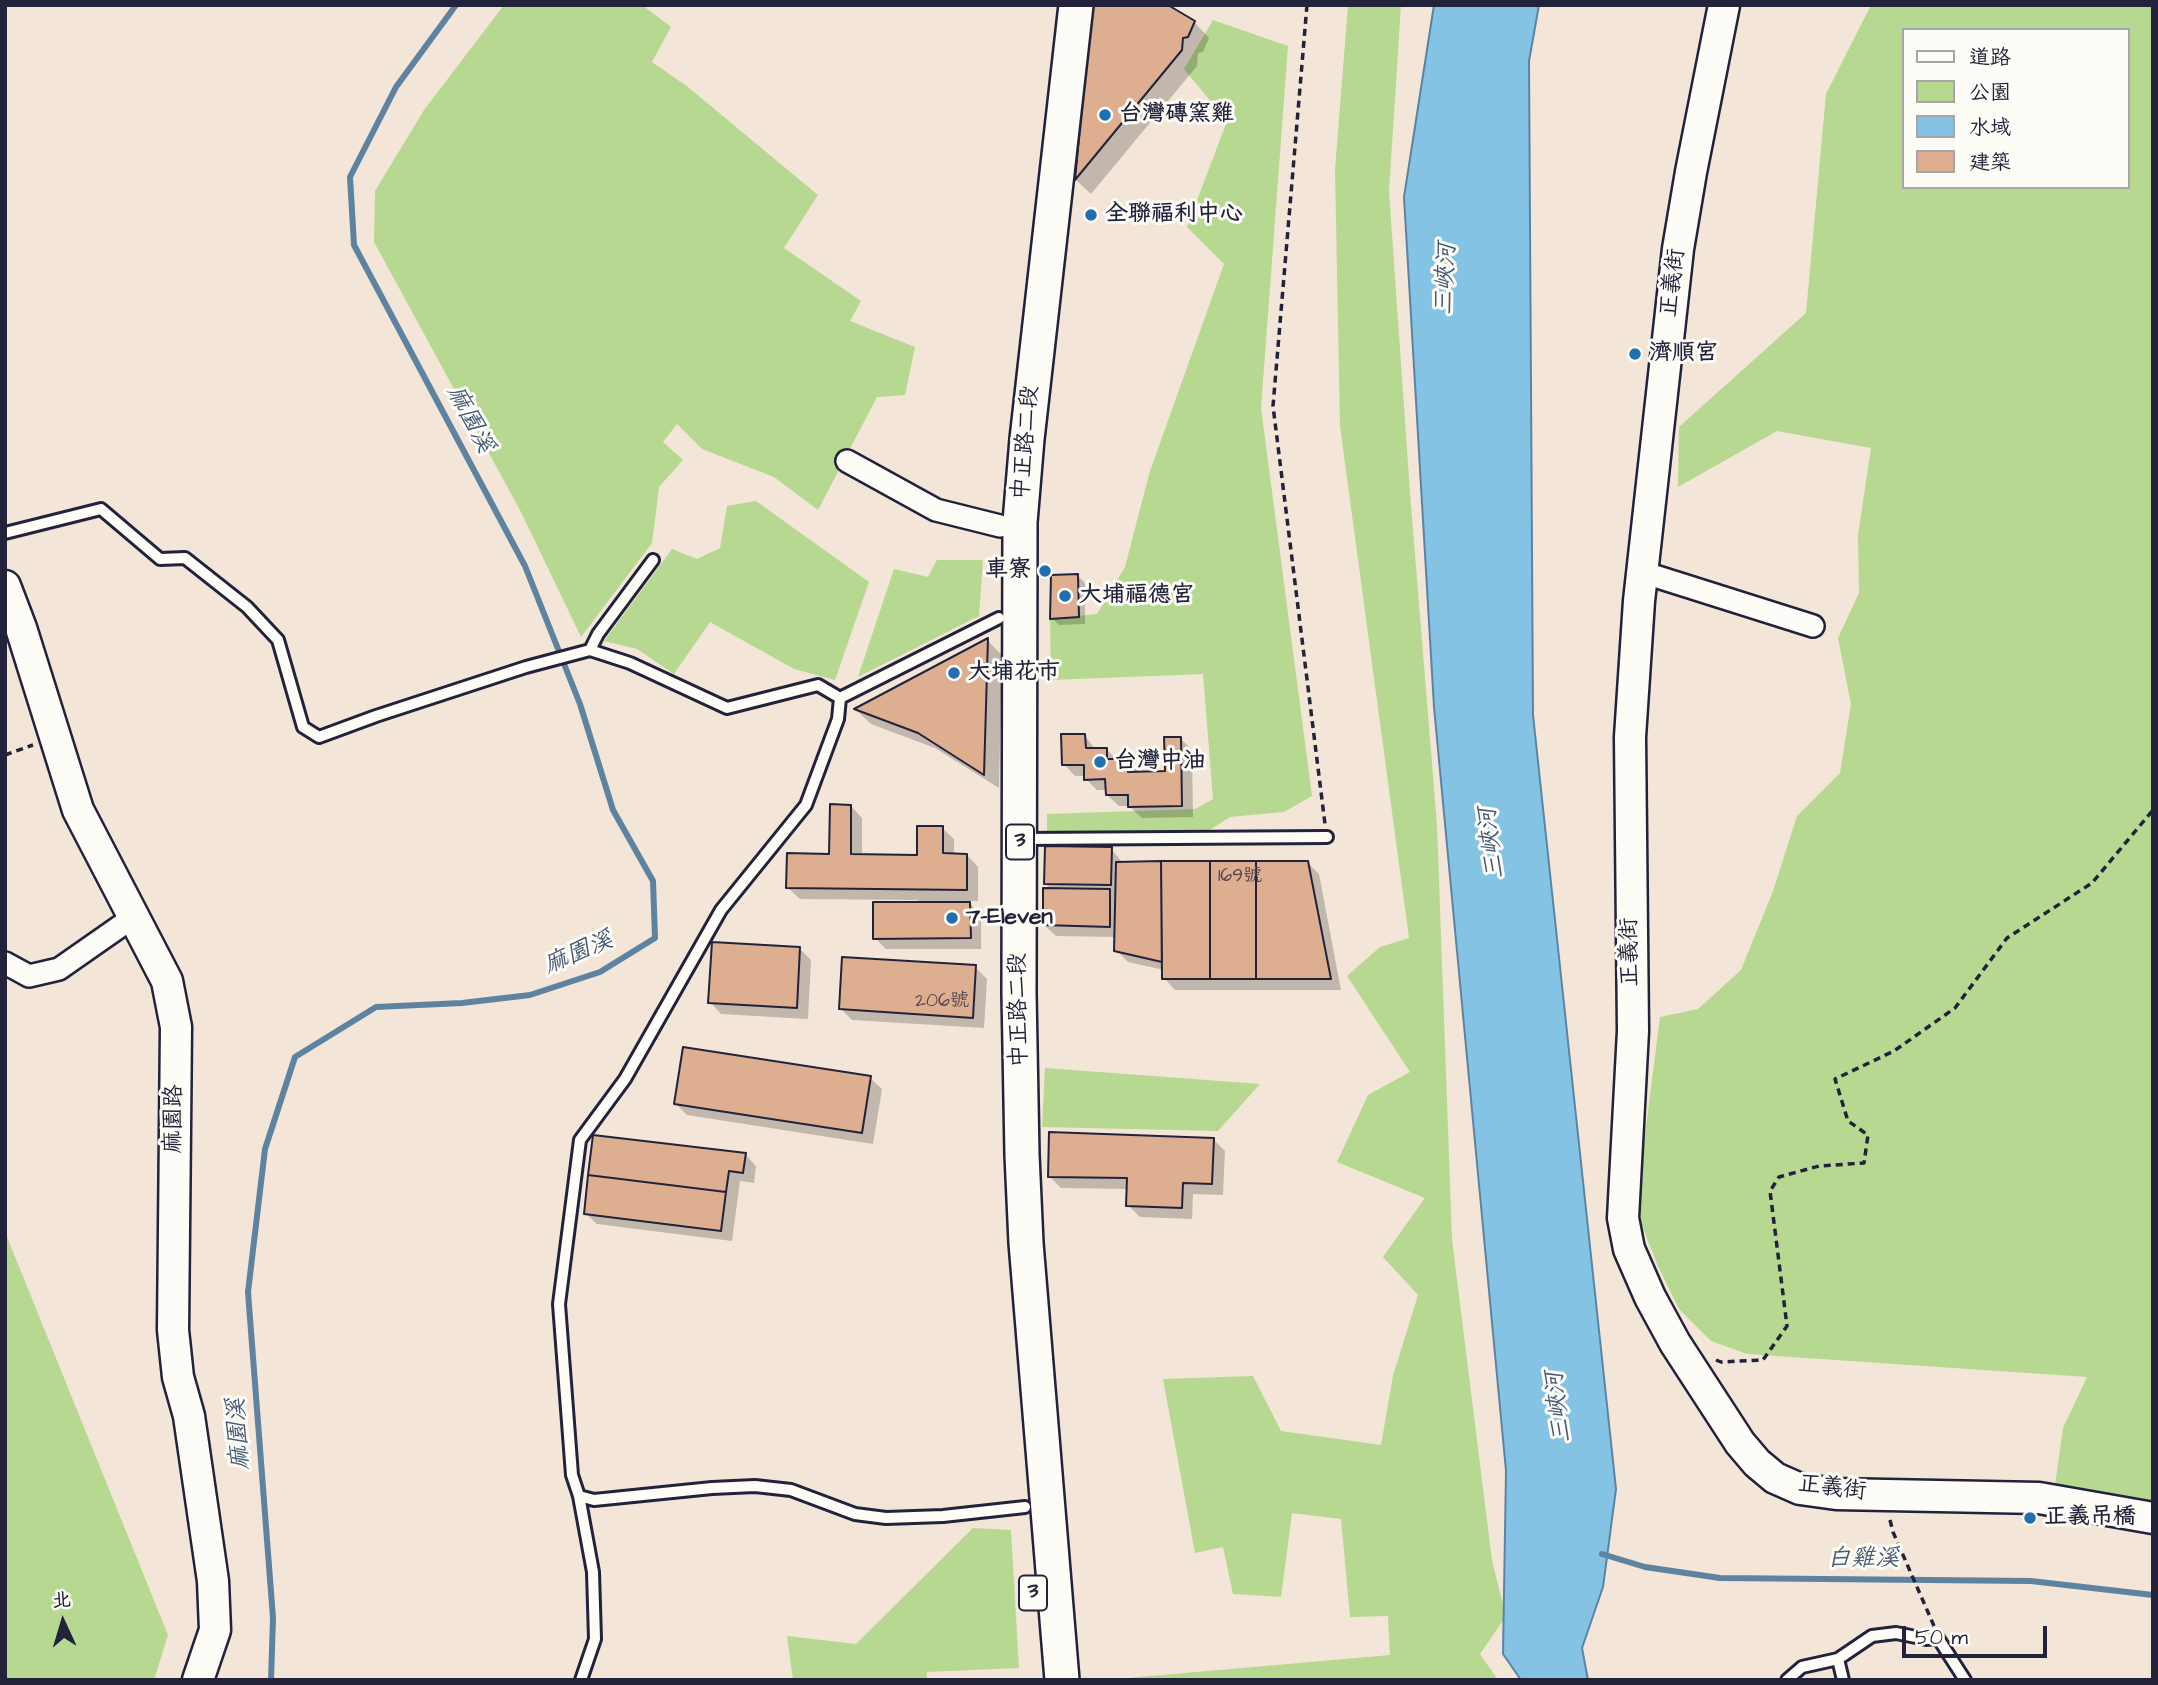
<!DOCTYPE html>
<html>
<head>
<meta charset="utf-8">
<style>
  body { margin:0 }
  #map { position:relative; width:2158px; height:1685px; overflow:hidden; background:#f3e5d8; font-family:"Architects Daughter","LXGW WenKai TC",sans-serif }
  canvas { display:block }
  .frame { position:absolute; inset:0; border:7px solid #22223b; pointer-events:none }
  .legend { position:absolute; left:1902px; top:28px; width:228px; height:161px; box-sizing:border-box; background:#fdfcf7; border:2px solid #a5a5ac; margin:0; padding:9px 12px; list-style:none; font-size:21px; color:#22223b }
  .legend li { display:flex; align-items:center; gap:14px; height:35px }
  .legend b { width:35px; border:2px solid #a5a5ac }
  .north { position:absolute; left:28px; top:1587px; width:70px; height:70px; -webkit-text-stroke:5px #fdfcf7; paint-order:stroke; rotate:356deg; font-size:19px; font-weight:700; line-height:28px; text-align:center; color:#22223b }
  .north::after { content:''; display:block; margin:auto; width:24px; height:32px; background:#22223b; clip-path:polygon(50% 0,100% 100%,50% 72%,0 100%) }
  .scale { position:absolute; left:1902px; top:1626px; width:145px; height:32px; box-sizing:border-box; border:4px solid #22223b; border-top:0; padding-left:9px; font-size:21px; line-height:24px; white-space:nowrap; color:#22223b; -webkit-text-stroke:5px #fdfcf7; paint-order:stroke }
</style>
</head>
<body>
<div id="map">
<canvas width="2158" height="1685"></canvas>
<div class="frame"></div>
<ul class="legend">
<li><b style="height:9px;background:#fdfcf7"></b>道路</li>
<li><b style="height:19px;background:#b7d891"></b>公園</li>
<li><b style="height:19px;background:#85c3e5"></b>水域</li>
<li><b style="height:19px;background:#ddae8f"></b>建築</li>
</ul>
<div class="north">北</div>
<div class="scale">50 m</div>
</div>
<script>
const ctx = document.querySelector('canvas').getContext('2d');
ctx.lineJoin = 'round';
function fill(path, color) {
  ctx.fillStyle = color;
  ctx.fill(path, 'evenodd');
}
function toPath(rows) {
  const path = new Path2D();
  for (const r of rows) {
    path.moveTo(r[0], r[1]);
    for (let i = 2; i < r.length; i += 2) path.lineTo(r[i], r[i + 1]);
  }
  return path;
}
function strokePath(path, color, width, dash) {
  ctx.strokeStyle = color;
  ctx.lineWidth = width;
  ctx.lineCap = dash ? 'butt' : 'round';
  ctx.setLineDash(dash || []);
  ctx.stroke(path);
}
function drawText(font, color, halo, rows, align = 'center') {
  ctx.font = font + ' "Architects Daughter","LXGW WenKai TC",sans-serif';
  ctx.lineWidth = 6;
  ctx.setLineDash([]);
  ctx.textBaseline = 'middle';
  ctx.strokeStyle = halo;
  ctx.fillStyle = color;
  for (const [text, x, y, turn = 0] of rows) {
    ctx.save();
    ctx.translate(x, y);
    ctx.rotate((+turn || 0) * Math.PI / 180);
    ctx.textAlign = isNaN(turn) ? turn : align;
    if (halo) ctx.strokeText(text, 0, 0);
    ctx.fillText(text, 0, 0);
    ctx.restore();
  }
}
fill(toPath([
  [504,5,642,5,671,27,652,62,688,87,818,195,784,248,861,301,850,321,915,347,905,395,877,397,818,510,774,477,702,449,677,424,663,442,683,460,659,487,652,543,581,637,521,512,374,242,375,191,424,110],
  [1348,5,1401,5,1389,191,1410,493,1437,825,1452,1239,1492,1561,1506,1616,1480,1654,1498,1680,1105,1680,1390,1655,1388,1616,1350,1617,1341,1519,1292,1513,1281,1597,1233,1594,1223,1547,1195,1553,1163,1379,1253,1376,1281,1431,1381,1445,1393,1376,1418,1295,1383,1257,1425,1198,1337,1162,1368,1095,1410,1072,1347,976,1380,947,1409,938,1340,426,1335,169],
  [1871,5,2153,5,2153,1505,2055,1485,2063,1428,2087,1377,1747,1354,1711,1341,1679,1309,1657,1264,1641,1223,1639,1182,1660,1017,1698,1009,1741,970,1773,891,1797,816,1840,773,1851,704,1838,638,1859,593,1858,535,1871,448,1777,431,1678,487,1679,427,1806,313,1826,94],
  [1904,30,2128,30,2128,187,1904,187],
  [1213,20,1288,46,1261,408,1312,796,1284,812,1230,817,1208,831,1047,831,1047,814,1195,809,1213,799,1203,674,1051,680,1050,619,1097,614,1125,567,1150,471,1224,264,1187,227,1227,121,1184,69],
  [756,501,869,582,835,680,794,669,710,622,674,674,637,649,604,641,672,549,697,559,720,548,727,506],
  [937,560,983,560,979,616,858,677,894,569,928,577],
  [1045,1068,1260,1084,1218,1131,1042,1127],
  [5,1232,168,1635,154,1680,5,1680],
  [973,1528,1011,1530,1019,1668,927,1672,927,1680,793,1680,787,1636,856,1644]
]), '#b7d891');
const water = toPath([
  [1434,5,1539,5,1529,61,1533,715,1616,1489,1603,1587,1582,1648,1588,1680,1521,1680,1503,1654,1506,1471,1434,707,1404,197,1434,5]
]);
fill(water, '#85c3e5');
strokePath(water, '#5d83a1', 2);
fill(toPath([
  [1093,9,1194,22,1209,38,1203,52,1198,53,1197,66,1091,194,1076,180],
  [1078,576,1085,583,1085,624,1059,625,1052,618],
  [987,640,1002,655,999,788,935,748,871,724,856,710],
  [1084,735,1096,750,1106,749,1118,761,1127,761,1139,772,1167,773,1180,738,1192,750,1193,817,1142,818,1129,806,1119,806,1107,795,1107,790,1097,790,1086,779,1086,776,1075,776,1064,764],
  [851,806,862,818,862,856,918,857,942,828,954,839,954,855,967,855,978,867,978,901,967,901,981,915,981,949,886,949,875,938,918,904,918,900,800,899,788,888,831,856],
  [1111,849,1123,863,1307,862,1319,874,1341,990,1175,990,1164,978,1164,970,1128,962,1116,950,1116,937,1056,936,1044,925,1052,890,1046,884],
  [800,949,811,960,808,1019,721,1014,710,1002],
  [975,967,987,979,984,1028,852,1020,841,1009],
  [870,1078,882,1089,873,1144,687,1115,676,1104],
  [1213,1139,1225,1151,1223,1195,1193,1194,1192,1219,1140,1217,1128,1205,1129,1189,1061,1188,1050,1177],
  [745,1154,756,1166,754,1183,740,1181,732,1241,597,1224,585,1213]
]), '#0003');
strokePath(toPath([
  [1602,1554,1645,1567,1720,1578,2031,1581,2153,1595],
  [271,1680,273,1618,248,1292,265,1149,295,1057,376,1007,462,1003,530,995,600,972,655,938,653,881,613,810,580,704,525,566,354,245,350,177,396,87,456,5]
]), '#5d83a1', 6);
const building = toPath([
  [1098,5,1168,5,1195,21,1188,37,1183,38,1182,50,1075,180,1091,7,1098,5],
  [1078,574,1079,617,1050,619,1051,575,1078,574],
  [988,638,984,775,918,733,854,709,988,638],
  [1061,734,1085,734,1086,748,1107,748,1107,759,1128,759,1128,772,1165,771,1164,737,1181,737,1182,806,1128,807,1128,795,1106,795,1105,779,1084,780,1084,765,1062,765,1061,734],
  [830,804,851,805,851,854,917,855,917,826,943,826,943,853,967,854,967,890,786,888,787,853,829,854,830,804],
  [1045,846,1112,847,1111,885,1044,884,1045,846],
  [1161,861,1162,962,1114,951,1116,862,1161,861],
  [1161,861,1210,861,1210,979,1162,979,1161,861],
  [1210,861,1256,861,1256,979,1210,979,1210,861],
  [1256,861,1308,861,1331,979,1256,979,1256,861],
  [1043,888,1110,889,1110,927,1043,925,1043,888],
  [873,902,970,902,971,938,873,939,873,902],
  [712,942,800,947,797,1008,708,1003,712,942],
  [842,957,976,965,973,1018,839,1009,842,957],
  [683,1047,871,1076,862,1133,674,1104,683,1047],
  [1049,1132,1214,1138,1212,1184,1183,1183,1182,1208,1126,1206,1127,1178,1048,1177,1049,1132],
  [593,1135,746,1153,743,1173,729,1171,726,1192,588,1175,593,1135],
  [588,1175,726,1192,721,1231,584,1214,588,1175]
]);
fill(building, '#ddae8f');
strokePath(building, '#22223b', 2);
const lane = toPath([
  [5,533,101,509,160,559,185,558,247,607,278,640,303,727,319,737,376,716,526,667,590,650,630,663,727,708,818,685,840,698,838,719,806,805,721,910,625,1079,580,1140,559,1304,572,1475,579,1496,593,1572,595,1639,581,1680],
  [590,650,598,634,653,560],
  [840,698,999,618],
  [1022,839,1327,837],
  [579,1496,594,1500,712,1488,755,1486,791,1490,855,1514,886,1518,943,1516,1025,1507],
  [1838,1659,1843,1680],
  [1787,1680,1802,1667,1838,1659,1872,1636,1896,1633,1926,1639,1938,1638,1965,1680]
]);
const street = toPath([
  [847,461,936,510,1000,526],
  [1642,572,1813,626],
  [5,963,29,976,59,969,132,918]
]);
const secondary = toPath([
  [1724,5,1691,172,1678,249,1639,601,1630,737,1633,1031,1623,1218,1629,1249,1650,1297,1675,1343,1740,1443,1757,1463,1775,1478,1800,1489,1836,1494,2039,1498,2153,1518],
  [5,586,21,628,78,810,167,981,176,1027,173,1330,178,1377,189,1416,213,1581,215,1630,198,1680]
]);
const primary = toPath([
  [1062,1680,1026,1243,1022,1155,1019,993,1020,522,1027,439,1076,5]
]);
strokePath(lane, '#22223b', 16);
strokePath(street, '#22223b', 26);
strokePath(secondary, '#22223b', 35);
strokePath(primary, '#22223b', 38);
strokePath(toPath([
  [1307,5,1273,406,1325,824],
  [5,755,33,745],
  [1716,1360,1721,1362,1763,1360,1787,1326,1770,1191,1779,1177,1819,1166,1864,1163,1868,1135,1848,1121,1835,1079,1894,1051,1955,1008,2007,938,2092,883,2153,810],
  [1890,1520,1893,1532,1934,1626]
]), '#22223b', 3.5, [7, 5]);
strokePath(lane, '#fdfcf7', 10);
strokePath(street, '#fdfcf7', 21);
strokePath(secondary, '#fdfcf7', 30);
strokePath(primary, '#fdfcf7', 33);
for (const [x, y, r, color] of [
  [1105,115,7,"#1f6fb2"],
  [1091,215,7,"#1f6fb2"],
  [1635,354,7,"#1f6fb2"],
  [1045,571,7,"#1f6fb2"],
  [1065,596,7,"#1f6fb2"],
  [954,673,7,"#1f6fb2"],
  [1100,762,7,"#1f6fb2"],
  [952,918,7,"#1f6fb2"],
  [2030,1518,7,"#1f6fb2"]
]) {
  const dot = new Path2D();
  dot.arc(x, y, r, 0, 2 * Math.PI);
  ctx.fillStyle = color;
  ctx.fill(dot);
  strokePath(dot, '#fdfcf7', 2.5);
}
drawText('19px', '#514550', null, [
  ["169號",1240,877],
  ["206號",942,1002]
]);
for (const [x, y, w] of [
  [1020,842,28],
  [1033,1593,28]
]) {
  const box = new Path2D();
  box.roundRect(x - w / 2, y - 17.5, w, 35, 5);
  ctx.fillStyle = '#fdfcf7';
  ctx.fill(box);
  strokePath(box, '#22223b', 2);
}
drawText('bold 21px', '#22223b', null, [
  ["3",1020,842],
  ["3",1033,1593]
]);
drawText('bold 23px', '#22223b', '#fdfcf7', [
  ["台灣磚窯雞",1119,115],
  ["全聯福利中心",1105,215],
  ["濟順宮",1649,354],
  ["車寮",1031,571,"right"],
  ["大埔福德宮",1079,596],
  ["大埔花市",968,673],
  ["台灣中油",1114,762],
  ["7-Eleven",966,918],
  ["正義吊橋",2044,1518]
], 'left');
drawText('23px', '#22223b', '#fdfcf7', [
  ["正義街",1674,283,-83],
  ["中正路二段",1027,443,-85],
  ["正義街",1631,952,-91],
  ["中正路二段",1020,1010,-91],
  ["麻園路",175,1119,-89],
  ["正義街",1832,1489,7]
]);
drawText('italic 24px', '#455a76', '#fdfcf7', [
  ["三峽河",1447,279,-87],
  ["麻園溪",469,420,62],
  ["三峽河",1493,843,-97],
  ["麻園溪",579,954,-23],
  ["三峽河",1560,1407,-97],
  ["麻園溪",240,1434,-94],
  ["白雞溪",1863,1560]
]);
</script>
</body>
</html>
